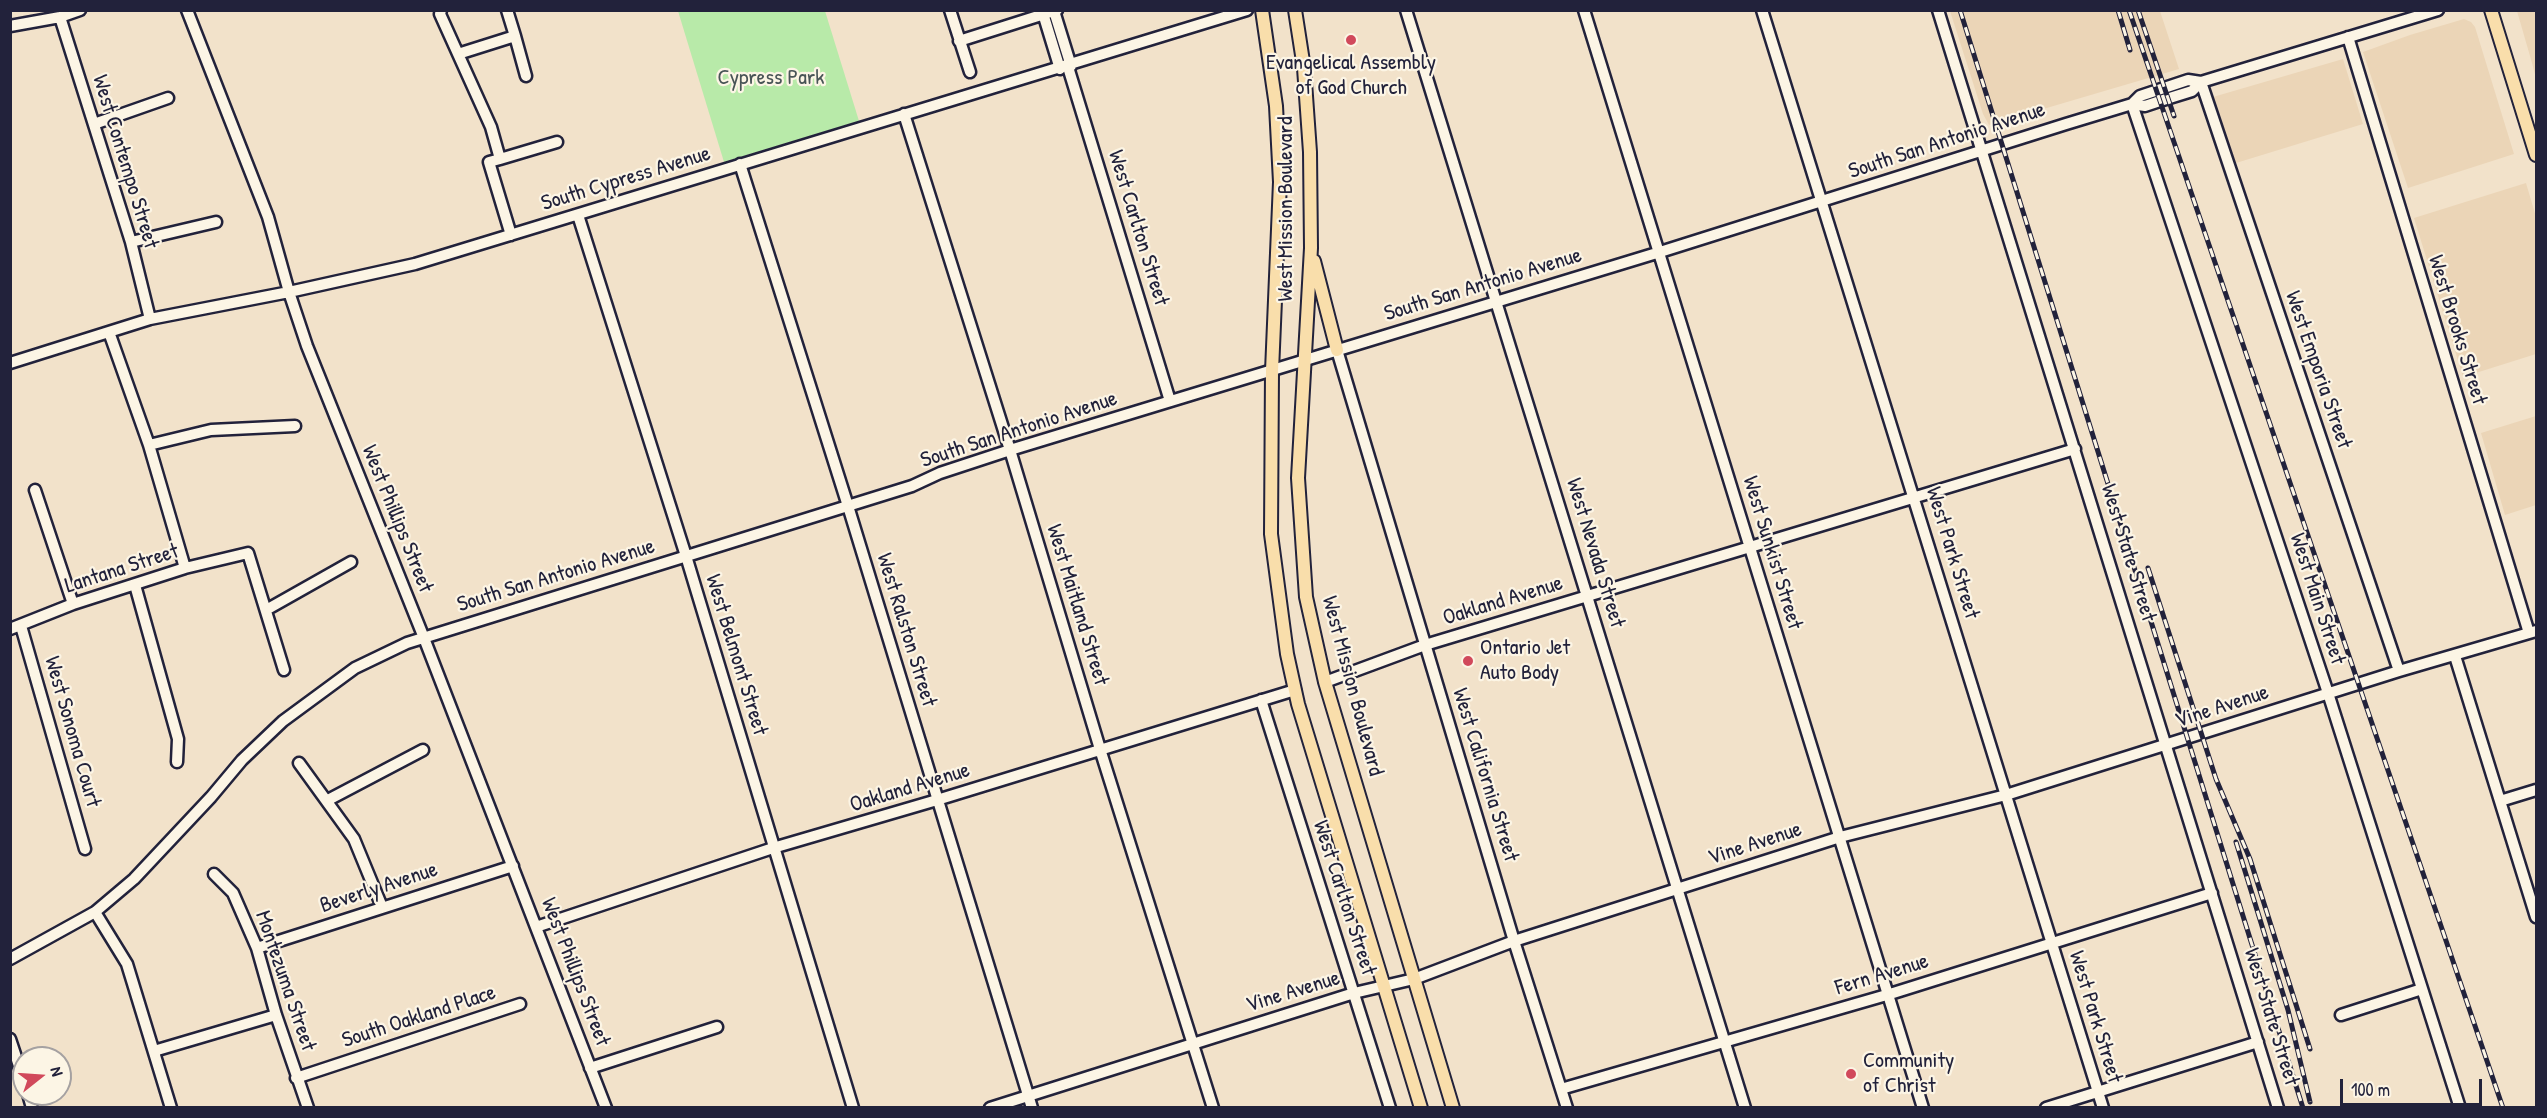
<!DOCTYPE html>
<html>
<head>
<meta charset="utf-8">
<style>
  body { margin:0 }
  #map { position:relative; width:2547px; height:1118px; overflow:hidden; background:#f2e2ca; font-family:"Patrick Hand",sans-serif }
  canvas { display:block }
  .frame { position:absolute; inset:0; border:12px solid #22223b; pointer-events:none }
  .north { position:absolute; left:12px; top:1046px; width:60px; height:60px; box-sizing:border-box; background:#fcf5e5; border:2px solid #a5a1a1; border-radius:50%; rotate:73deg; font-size:16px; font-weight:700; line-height:24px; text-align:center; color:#22223b }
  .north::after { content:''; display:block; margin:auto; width:21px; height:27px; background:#d1495b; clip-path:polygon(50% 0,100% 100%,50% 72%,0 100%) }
  .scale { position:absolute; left:2340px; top:1079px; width:142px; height:27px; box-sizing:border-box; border:3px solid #22223b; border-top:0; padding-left:8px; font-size:18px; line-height:21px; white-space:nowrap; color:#22223b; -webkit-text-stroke:4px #fcf5e5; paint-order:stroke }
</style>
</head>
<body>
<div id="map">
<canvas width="2547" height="1118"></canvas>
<div class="frame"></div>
<div class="north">N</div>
<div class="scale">100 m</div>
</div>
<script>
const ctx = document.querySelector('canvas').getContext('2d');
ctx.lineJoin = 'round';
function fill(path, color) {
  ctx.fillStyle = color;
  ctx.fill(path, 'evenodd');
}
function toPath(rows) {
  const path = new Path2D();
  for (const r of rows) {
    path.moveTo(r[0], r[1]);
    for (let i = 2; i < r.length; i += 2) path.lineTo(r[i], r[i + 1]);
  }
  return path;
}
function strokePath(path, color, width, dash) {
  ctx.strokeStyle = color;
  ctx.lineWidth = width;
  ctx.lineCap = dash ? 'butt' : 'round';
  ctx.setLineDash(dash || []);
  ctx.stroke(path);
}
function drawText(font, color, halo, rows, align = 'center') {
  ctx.font = font + ' "Patrick Hand",sans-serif';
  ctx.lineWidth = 4.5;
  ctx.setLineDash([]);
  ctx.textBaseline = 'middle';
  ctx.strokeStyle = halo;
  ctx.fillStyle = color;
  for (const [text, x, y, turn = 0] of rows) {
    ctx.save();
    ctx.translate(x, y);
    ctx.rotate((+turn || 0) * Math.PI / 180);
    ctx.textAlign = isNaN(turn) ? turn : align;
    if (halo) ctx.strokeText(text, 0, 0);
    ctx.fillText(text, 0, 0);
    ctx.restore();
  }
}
fill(toPath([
  [1950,11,2160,11,2179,69,1989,125,1983,114],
  [2517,11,2536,11,2536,78,2532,63],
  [2464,19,2471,22,2475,27,2514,154,2408,188,2363,52,2410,35],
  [2343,59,2363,124,2236,163,2213,97],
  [2526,183,2536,217,2536,354,2463,377,2414,218],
  [2536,416,2536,505,2505,515,2481,433]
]), '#ebd5b7');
fill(toPath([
  [678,11,825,11,859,121,724,162]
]), '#b8eaa9');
const minor = toPath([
  [187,10,268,217,289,292,307,346,424,638,606,1108],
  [441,10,440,14,491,127,500,159,557,142],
  [507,10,515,36],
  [950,10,970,72],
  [1042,10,1060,69],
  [1406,10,1745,1108],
  [1584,10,1923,1108],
  [1762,10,2103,1108],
  [1938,10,2278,1108],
  [1054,11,1071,66],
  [60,17,131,242,150,319],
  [10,26,60,17,80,10],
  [2348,37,2529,633],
  [959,41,1057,10],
  [458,54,515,36,526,76],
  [1068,67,1170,401],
  [2201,82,2399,671],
  [2132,104,2328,693,2460,1108],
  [2132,104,2140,96,2188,80,2201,82],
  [904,114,1010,450,1100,749,1213,1108],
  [94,124,168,98],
  [500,159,489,162,511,235],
  [740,164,848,506,1032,1108],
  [578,215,686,556,853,1108],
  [131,242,216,222],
  [109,332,149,445,185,568],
  [1337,350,1514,941,1567,1108],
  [10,363,150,319,289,292,415,264,1247,10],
  [149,445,211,430,295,426],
  [35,490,73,604],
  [135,585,178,739,177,762],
  [266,610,351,562],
  [21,626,85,849],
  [10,629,73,604,185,568,248,553,284,670],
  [2455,656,2536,917],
  [1325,682,1425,645,2075,449],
  [1261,700,1390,1108],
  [299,763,354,839,382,907],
  [328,800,423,750],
  [2500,801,2536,790],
  [214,874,233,893,257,948,276,1015,308,1108],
  [95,912,127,964,171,1108],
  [536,927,773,848,937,800,1295,690],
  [257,948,513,866],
  [10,959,95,912,134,879,211,797,242,760,283,721,355,668,407,643,912,486,940,473,1010,450,1660,252,2066,124,2132,104,2145,106,2160,101,2192,91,2201,82,2438,10],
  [2341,1015,2422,989],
  [10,1039,24,1081],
  [154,1051,276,1015],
  [590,1068,717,1027],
  [296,1078,520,1004],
  [1561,1089,1890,994,2212,893],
  [28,1094,32,1108],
  [990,1108,1354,993,1414,979,1514,941,1840,837,2006,795,2399,671,2536,631],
  [2046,1108,2258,1042]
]);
const major = toPath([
  [1262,10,1276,106,1280,182,1272,371,1271,534,1287,654,1298,704,1421,1108],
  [1295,10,1304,68,1310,152,1311,248,1298,478,1306,597,1325,682,1453,1108],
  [2491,10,2536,155],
  [1314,261,1337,350]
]);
strokePath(minor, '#22223b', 15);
strokePath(major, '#22223b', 16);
strokePath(minor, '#fcf5e5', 10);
strokePath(major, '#f9deab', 12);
const rail = toPath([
  [1960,10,2303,1108],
  [2118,10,2130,50],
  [2129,10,2503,1108],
  [2138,10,2174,116],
  [2148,568,2216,779,2250,859,2310,1049],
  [2236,842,2288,1010,2310,1102]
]);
strokePath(rail, '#22223b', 5);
strokePath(rail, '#fcf5e5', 3, [9]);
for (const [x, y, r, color] of [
  [1351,40,6,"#d1495b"],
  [1468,661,6,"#d1495b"],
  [1851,1074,6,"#d1495b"]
]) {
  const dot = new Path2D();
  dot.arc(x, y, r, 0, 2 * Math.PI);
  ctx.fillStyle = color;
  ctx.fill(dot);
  strokePath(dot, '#fcf5e5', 2);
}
drawText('22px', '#22223b', '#fcf5e5', [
  ["Evangelical Assembly",1351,63,"center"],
  ["of God Church",1351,88,"center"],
  ["Ontario Jet",1480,648],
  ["Auto Body",1480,673],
  ["Community",1863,1061],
  ["of Christ",1863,1086]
], 'left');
drawText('22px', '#485456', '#fcf5e5', [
  ["Cypress Park",771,78]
]);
drawText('22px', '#22223b', '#fcf5e5', [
  ["South San Antonio Avenue",1947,141,-18],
  ["West Contempo Street",125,162,73],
  ["South Cypress Avenue",626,179,-17],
  ["West Mission Boulevard",1286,209,-90],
  ["West Carlton Street",1138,228,73],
  ["South San Antonio Avenue",1483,285,-17],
  ["West Brooks Street",2457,330,73],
  ["West Emporia Street",2318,370,71],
  ["South San Antonio Avenue",1019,430,-18],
  ["West Phillips Street",397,519,68],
  ["West Nevada Street",1595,553,73],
  ["West Sunkist Street",1772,553,73],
  ["West Park Street",1952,553,73],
  ["West State Street",2128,553,73],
  ["Lantana Street",122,569,-18],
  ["South San Antonio Avenue",556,576,-17],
  ["West Main Street",2317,599,72],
  ["Oakland Avenue",1503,601,-17],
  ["West Maitland Street",1077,605,73],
  ["West Ralston Street",906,630,73],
  ["West Belmont Street",736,655,73],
  ["West Mission Boulevard",1352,686,75],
  ["Vine Avenue",2222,707,-18],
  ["West Sonoma Court",72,732,74],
  ["West California Street",1485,775,73],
  ["Oakland Avenue",910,788,-17],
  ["Vine Avenue",1755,844,-18],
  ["Beverly Avenue",379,888,-18],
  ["West Carlton Street",1344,898,72],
  ["West Phillips Street",575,972,69],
  ["Fern Avenue",1882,975,-17],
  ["Montezuma Street",285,981,71],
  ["Vine Avenue",1293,992,-17],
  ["South Oakland Place",419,1017,-18],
  ["West Park Street",2095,1017,73],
  ["West State Street",2271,1017,73]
]);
</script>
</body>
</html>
